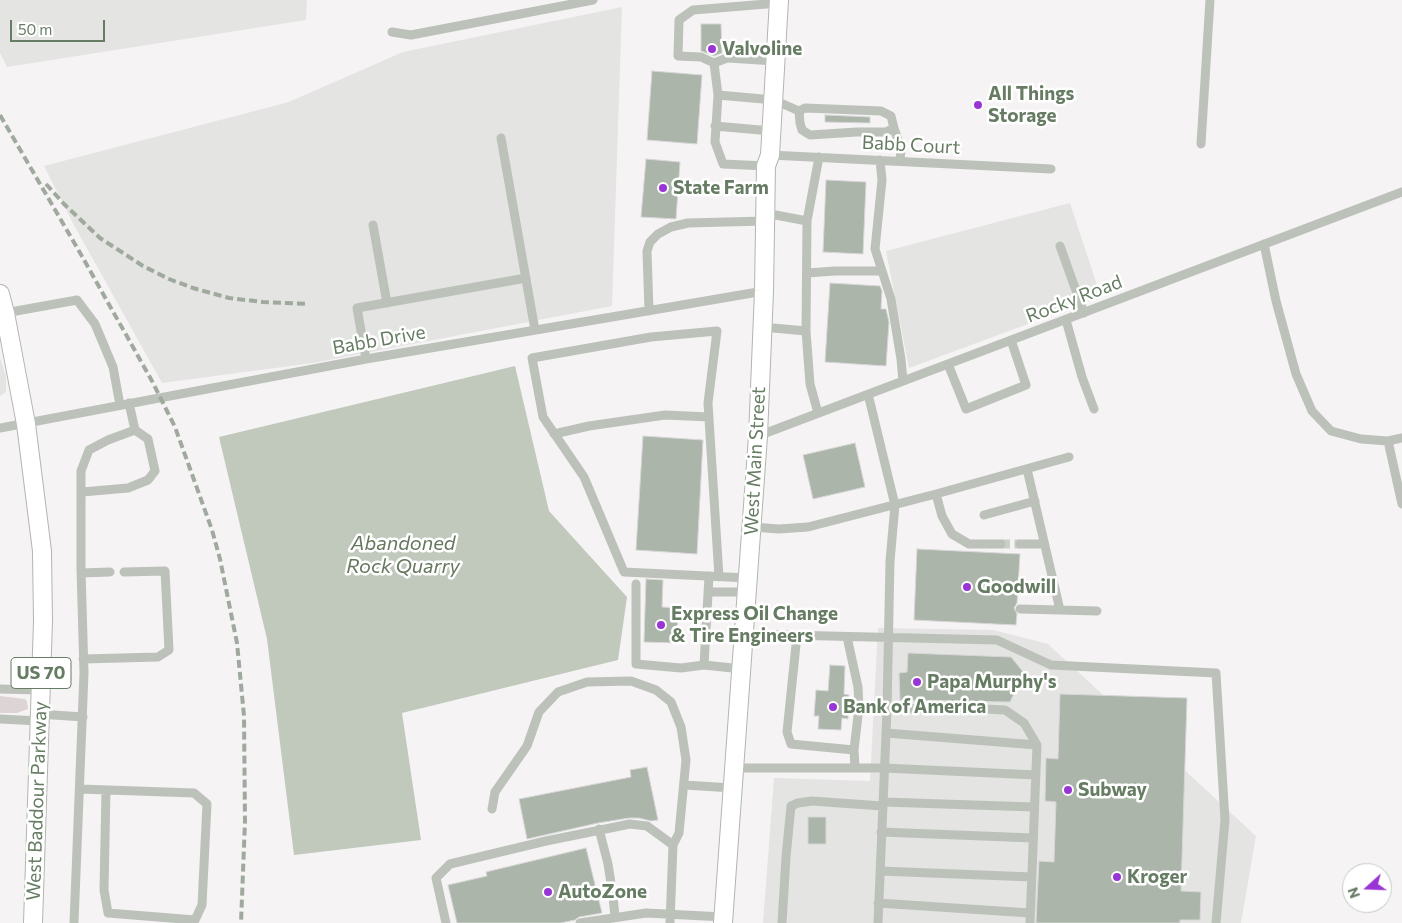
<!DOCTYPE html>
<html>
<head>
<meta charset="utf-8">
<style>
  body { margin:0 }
  #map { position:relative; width:1402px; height:923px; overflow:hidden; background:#f6f3f5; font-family:Commissioner,sans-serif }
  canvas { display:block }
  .north { position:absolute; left:1342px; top:863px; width:50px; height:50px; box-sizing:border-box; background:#fff; border:1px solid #c2cbc1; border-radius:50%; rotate:250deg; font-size:14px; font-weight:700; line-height:20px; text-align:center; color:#667c63 }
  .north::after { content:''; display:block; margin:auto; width:18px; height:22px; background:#9934d5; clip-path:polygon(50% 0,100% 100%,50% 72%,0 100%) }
  .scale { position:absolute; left:10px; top:20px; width:95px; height:22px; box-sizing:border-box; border:2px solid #667c63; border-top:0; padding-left:6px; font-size:15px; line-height:18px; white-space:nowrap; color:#667c63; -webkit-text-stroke:4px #fff; paint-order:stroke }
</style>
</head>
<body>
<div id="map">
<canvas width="1402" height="923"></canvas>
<div class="north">N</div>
<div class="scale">50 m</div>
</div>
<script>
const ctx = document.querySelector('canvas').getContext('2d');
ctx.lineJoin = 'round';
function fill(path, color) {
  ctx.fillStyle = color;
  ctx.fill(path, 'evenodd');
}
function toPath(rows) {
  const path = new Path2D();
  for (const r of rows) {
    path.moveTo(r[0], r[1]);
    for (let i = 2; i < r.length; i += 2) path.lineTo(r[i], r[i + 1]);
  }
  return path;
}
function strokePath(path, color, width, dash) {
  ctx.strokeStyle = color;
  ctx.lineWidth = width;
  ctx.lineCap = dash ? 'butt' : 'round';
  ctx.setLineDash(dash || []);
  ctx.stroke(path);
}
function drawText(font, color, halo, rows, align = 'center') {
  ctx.font = font + ' Commissioner,sans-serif';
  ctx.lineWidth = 5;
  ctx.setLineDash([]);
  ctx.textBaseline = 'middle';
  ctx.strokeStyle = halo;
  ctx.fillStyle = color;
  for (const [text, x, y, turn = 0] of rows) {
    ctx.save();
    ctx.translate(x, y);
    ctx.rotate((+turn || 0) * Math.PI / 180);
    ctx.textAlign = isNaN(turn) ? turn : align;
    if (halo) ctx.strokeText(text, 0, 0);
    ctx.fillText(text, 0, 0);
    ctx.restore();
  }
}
fill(toPath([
  [0,0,307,0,306,20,7,67,0,53],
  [622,7,612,306,313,363,162,383,75,227,44,166,289,102,403,52],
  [1070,203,1101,297,909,368,886,251],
  [0,358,6,376,6,392,0,396],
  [878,628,993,630,1048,644,1256,836,1241,923,763,923,774,778,870,781]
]), '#e4e4e3');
fill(toPath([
  [0,696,25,699,27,701,28,709,17,713,0,713]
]), '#ddd5d5');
fill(toPath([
  [515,366,549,511,627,597,618,660,402,713,421,840,294,855,267,639,219,437]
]), '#c0c9bc');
const building = toPath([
  [701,24,721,24,722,53,714,56,701,51,701,24],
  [652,71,702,75,697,144,647,140,652,71],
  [825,115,870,117,870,123,825,122,825,115],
  [646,159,680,162,676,219,641,217,646,159],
  [826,180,866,182,863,254,823,252,826,180],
  [830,283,880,286,882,291,881,309,886,309,889,322,886,366,825,362,830,283],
  [643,436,703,440,697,554,636,550,643,436],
  [855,443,865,487,813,499,803,455,855,443],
  [917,549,1020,554,1017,603,1014,608,1017,614,1016,625,914,620,917,549],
  [646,579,663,580,662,607,678,608,677,643,644,642,646,579],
  [908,653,1011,657,1024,673,1010,702,900,700,899,673,907,672,908,653],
  [830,665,845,666,844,694,849,695,848,719,842,718,841,730,818,729,819,716,814,716,816,690,828,691,830,665],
  [1060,694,1187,698,1181,891,1201,892,1200,920,1180,920,1180,923,1036,923,1039,861,1054,862,1056,802,1045,801,1046,758,1058,759,1060,694],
  [647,767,658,820,651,821,639,818,629,818,598,823,527,839,519,799,631,777,630,770,647,767],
  [808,817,826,817,826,844,808,844,808,817],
  [586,848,602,913,579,917,575,920,560,923,457,923,448,885,487,876,486,872,586,848]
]);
fill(building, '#abb5a9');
strokePath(building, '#d7d6d7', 1);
strokePath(toPath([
  [1001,544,1020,544]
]), '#cbcfc9', 9, [9, 4.5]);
const major = toPath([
  [0,294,5,313,26,424,42,551,43,621,33,923],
  [723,923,758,436,764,291,766,166,770,155,779,0]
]);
strokePath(major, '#b0b7ae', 20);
strokePath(toPath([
  [392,32,411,35,593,0],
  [776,61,727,58,714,63,701,57,678,56,679,20,693,10,779,3],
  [714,63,718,95],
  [805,108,881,111,891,116,894,128,886,132,857,132,810,135,802,130,800,123,799,111,805,108],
  [715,126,771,131],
  [894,128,901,149,900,161],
  [501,138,535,330],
  [1201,144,1210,0],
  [770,155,1051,169],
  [880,160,882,180,875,249,891,299,901,359,903,381],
  [766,166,723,164,715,142,718,95,774,100,799,111],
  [765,213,807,221],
  [373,225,387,303],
  [1264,244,1276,301,1296,374,1312,411,1331,431,1361,439,1388,441,1402,438],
  [1060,246,1084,313],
  [807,273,835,271,881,271],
  [649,311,647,251,650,242,658,234,671,227,688,223,765,221],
  [5,313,77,300,95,324,113,367,120,405],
  [1066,320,1082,377,1094,409],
  [762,327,806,331],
  [366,359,357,308,526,278],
  [948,364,966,409,1026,385,1011,340],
  [868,394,895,505,890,561,887,710],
  [818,413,810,384,806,331,807,221,819,157],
  [0,428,366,359,764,291],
  [554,434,589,426,665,415,709,417],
  [758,436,1402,192],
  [1388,441,1402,504],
  [1027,469,1060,610,1097,611],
  [82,492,128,488,148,480,155,471,148,439,135,430],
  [936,494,942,516,952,534,969,544,1001,544],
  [984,515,1035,501],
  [752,527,779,529,808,527,936,494,1069,457],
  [1020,544,1044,544],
  [81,573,110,572],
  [709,576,704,665,742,669],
  [719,577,708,403,717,331,651,337,532,358,543,417,584,477,624,572,748,578],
  [636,584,636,664,681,668,704,665],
  [708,592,747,592],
  [1020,609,1060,610],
  [744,634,997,640,1051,665,1216,673,1225,820,1216,923],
  [797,635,787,732,791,744,854,750,855,768],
  [847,637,858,687,859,707,854,750],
  [83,659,158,657,169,650,165,571,124,572],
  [0,689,40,690],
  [39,714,83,717],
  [0,719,39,721],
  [886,733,1037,745],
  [735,768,884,768,1036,775],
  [684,785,733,788],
  [80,789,194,793,207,804,202,905,195,920,108,913,104,890,106,790],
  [883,802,1034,807],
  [492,809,495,792,527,746,539,712,558,692,587,682,631,681,656,690,671,702,681,727,686,760,679,833,673,845],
  [599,829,608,864,613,896,615,917],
  [881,832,1033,838],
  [880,871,1032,877],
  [878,903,1030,913],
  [74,923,84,673,81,569,81,471,89,450,108,440,135,430,129,403],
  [446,923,436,878,450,864,546,841,630,824,647,826,673,845,670,923],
  [580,923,646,913,724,917],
  [782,923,786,857,791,806,798,803,812,801,882,806],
  [878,923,887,710,942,707,1005,710,1024,723,1037,745,1030,923]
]), '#bcc2ba', 9);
strokePath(major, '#fff', 18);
strokePath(toPath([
  [0,115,79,251,152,381,175,427,212,530,220,559,237,643,244,716,245,821,241,923],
  [46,184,64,204,100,238,143,266,169,279,193,288,229,298,263,302,308,304]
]), '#9fa99d', 4, [8, 4]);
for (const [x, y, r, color] of [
  [712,49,5,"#9934d5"],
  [978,105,5,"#9934d5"],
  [663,188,5,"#9934d5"],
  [967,587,5,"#9934d5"],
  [661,625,5,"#9934d5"],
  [917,682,5,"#9934d5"],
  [833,707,5,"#9934d5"],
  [1068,790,5,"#9934d5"],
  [1117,877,5,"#9934d5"],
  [548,892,5,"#9934d5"]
]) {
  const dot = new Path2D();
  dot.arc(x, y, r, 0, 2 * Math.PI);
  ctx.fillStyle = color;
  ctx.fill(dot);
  strokePath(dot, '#fff', 2);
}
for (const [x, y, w] of [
  [41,673,60]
]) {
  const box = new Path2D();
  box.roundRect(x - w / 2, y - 15.5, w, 31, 4);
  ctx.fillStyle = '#fff';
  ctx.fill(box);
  strokePath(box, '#667c63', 1);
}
drawText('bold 18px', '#667c63', null, [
  ["US 70",41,673]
]);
drawText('bold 19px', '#667c63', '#fff', [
  ["Valvoline",722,49],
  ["All Things",988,94],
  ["Storage",988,116],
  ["State Farm",673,188],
  ["Goodwill",977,587],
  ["Express Oil Change",671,614],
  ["& Tire Engineers",671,636],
  ["Papa Murphy's",927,682],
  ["Bank of America",843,707],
  ["Subway",1078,790],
  ["Kroger",1127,877],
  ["AutoZone",558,892]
], 'left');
drawText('19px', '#667c63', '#fff', [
  ["Babb Court",911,145,3],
  ["Rocky Road",1074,299,-21],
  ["Babb Drive",379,340,-10],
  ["West Main Street",755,461,-87],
  ["West Baddour Parkway",37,801,-88]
]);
drawText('italic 20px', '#66775e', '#fff', [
  ["Abandoned",403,543],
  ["Rock Quarry",403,566]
]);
</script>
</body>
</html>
